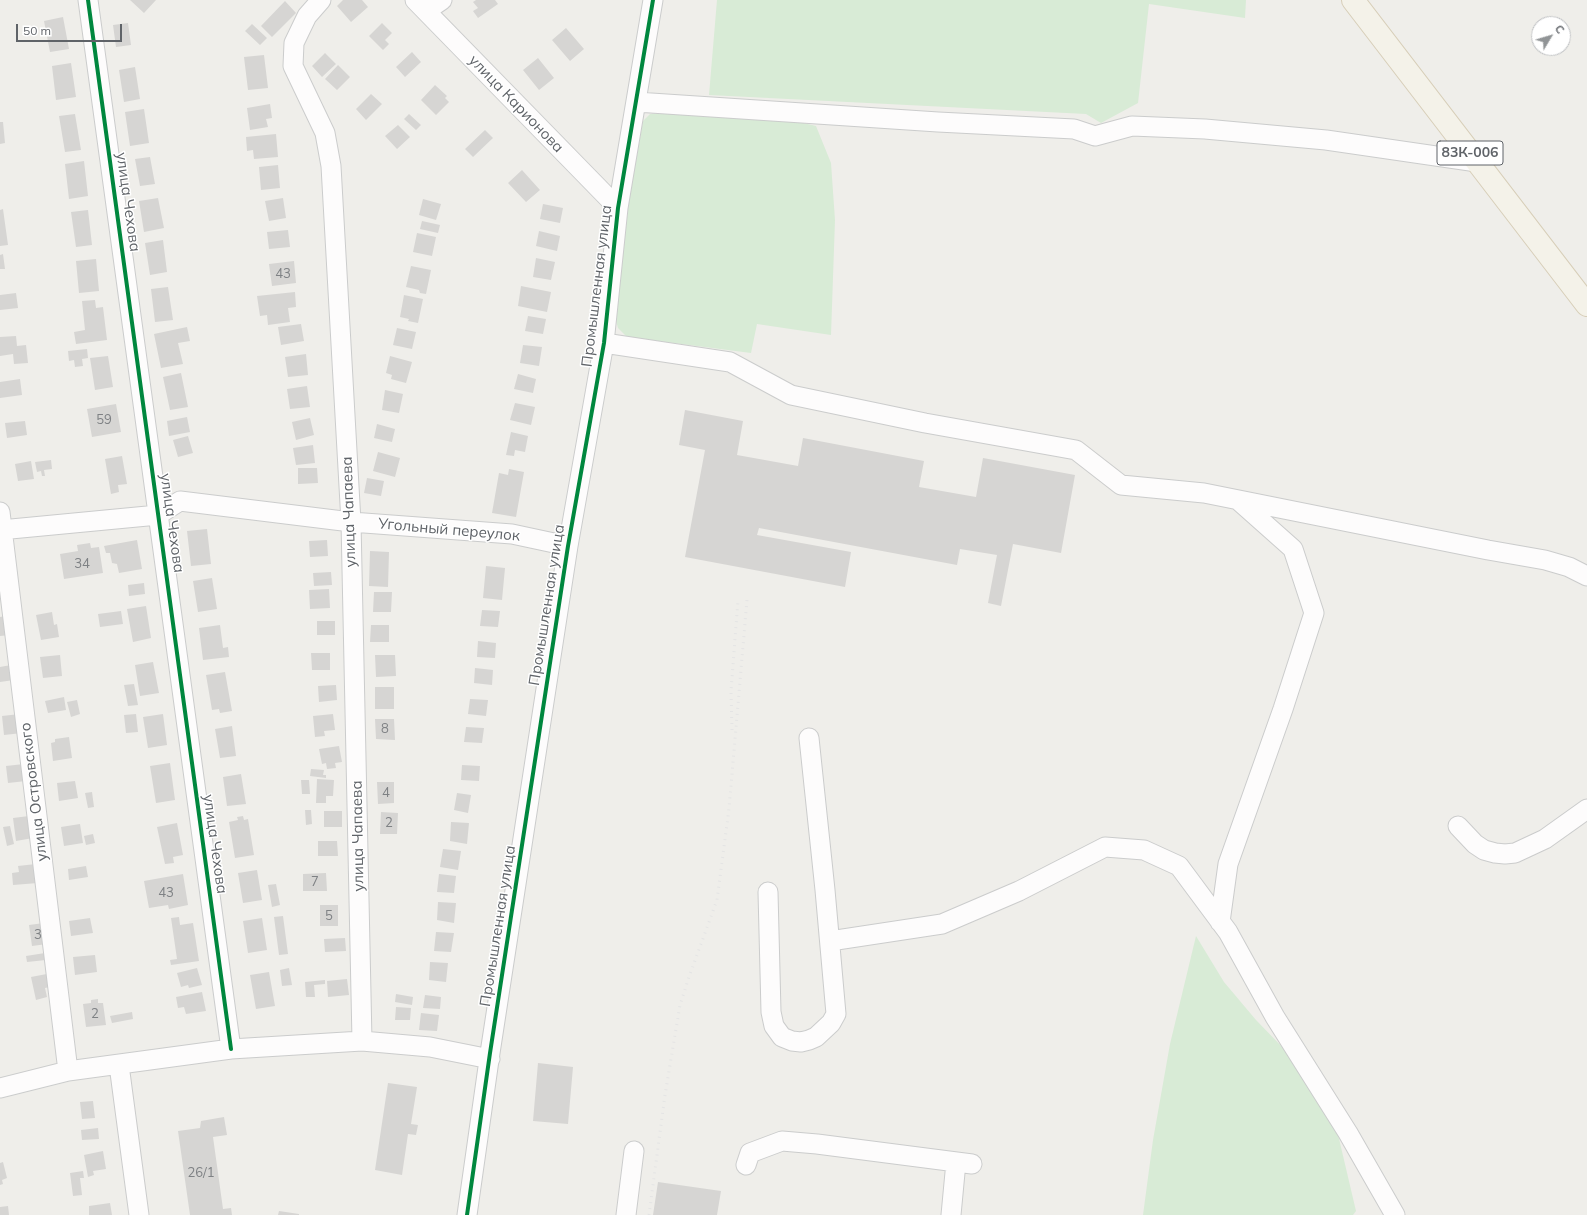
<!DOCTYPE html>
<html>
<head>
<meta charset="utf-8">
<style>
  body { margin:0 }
  #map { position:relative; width:1587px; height:1215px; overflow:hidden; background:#efeeea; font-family:Mulish,sans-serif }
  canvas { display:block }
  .north { position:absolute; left:1531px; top:16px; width:40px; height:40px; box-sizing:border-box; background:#fff; border:1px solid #bfc1c3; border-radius:50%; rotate:52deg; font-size:11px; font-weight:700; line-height:16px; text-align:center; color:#5f6368 }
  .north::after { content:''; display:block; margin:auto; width:14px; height:18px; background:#919496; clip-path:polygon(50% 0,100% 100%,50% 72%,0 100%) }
  .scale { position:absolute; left:16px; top:24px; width:106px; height:18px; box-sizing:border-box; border:2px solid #5f6368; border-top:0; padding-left:5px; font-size:12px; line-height:14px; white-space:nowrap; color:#5f6368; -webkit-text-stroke:3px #fff; paint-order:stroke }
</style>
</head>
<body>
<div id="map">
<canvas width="1587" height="1215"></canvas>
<div class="north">С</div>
<div class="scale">50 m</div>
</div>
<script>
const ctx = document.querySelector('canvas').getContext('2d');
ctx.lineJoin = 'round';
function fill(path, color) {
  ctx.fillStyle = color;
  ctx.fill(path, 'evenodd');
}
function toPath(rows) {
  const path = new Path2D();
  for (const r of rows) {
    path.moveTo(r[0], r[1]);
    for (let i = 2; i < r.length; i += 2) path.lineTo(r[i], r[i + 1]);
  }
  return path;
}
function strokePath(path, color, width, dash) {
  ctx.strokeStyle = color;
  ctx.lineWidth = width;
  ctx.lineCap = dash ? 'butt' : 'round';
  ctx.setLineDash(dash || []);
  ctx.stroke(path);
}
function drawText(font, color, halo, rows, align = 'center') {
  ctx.font = font + ' Mulish,sans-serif';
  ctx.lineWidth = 3;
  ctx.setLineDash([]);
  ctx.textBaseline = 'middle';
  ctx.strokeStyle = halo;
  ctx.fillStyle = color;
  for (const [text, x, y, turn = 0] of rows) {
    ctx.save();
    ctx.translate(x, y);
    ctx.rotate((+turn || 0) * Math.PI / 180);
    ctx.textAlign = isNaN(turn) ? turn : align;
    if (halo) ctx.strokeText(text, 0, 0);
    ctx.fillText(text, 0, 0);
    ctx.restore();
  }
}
fill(toPath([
  [717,0,1246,0,1245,18,1149,4,1138,103,1101,123,1086,114,709,95],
  [666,113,767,114,816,126,831,163,835,220,831,335,757,324,751,353,627,337,618,328,614,314,629,202,643,121,650,114],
  [1196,936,1224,982,1256,1020,1289,1054,1325,1079,1356,1211,1353,1215,1143,1215,1153,1140,1170,1044]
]), '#d8ebd6');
fill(toPath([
  [130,0,156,0,144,13],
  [343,0,362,0,368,7,351,22,337,6],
  [476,0,495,0,498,4,478,18,473,11,478,8,473,2],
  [285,1,296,13,272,37,261,26],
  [63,17,69,49,50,52,44,21],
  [128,23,131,45,116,47,113,25],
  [382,23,392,33,385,40,389,44,383,50,369,36],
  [252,24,267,38,260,45,245,31],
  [566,28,584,49,570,61,552,40],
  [412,52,421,62,405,77,396,67],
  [325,53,336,64,322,77,312,66],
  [264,55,268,88,248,90,244,57],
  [538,58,554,78,539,90,523,70],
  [71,63,76,97,56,100,52,66],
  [338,65,350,77,337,90,325,79],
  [135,67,140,99,124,102,119,70],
  [435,85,447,96,445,98,449,102,436,115,421,100],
  [371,94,382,104,366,120,356,109],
  [270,104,272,118,266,119,268,127,250,130,247,108],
  [144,109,149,143,130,146,125,112],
  [75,114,81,150,65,152,59,116],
  [409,114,421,125,416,130,404,119],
  [0,122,3,122,5,143,0,144],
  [398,125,410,137,397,149,385,136],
  [485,130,493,138,473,157,465,149],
  [276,134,278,157,254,159,253,150,247,151,246,137],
  [150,157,155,184,140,186,135,159],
  [84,161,88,196,69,199,65,164],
  [278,165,280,188,261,190,259,167],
  [522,170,540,190,526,202,508,183],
  [158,198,164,228,144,232,139,201],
  [283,198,286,218,269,221,265,201],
  [423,199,441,204,436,220,419,215],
  [543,204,563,208,560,223,540,219],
  [3,209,8,245,0,246,0,210],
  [88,210,92,245,76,247,71,212],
  [422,221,440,225,438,233,420,229],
  [288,230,290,247,269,249,267,232],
  [539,231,560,236,557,251,536,246],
  [417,233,436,237,432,256,413,252],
  [163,240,167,272,150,275,145,243],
  [3,254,5,269,0,269,0,255],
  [536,258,555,262,551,280,533,277],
  [96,259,99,291,79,293,76,261],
  [294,261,296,283,272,286,269,264],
  [411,266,431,270,426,294,420,293,419,290,406,287],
  [521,286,551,292,547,312,518,306],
  [168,287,173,320,155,322,151,289],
  [295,292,296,307,288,308,290,322,268,325,267,315,260,316,257,296],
  [16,293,18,308,0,310,0,295],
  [404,295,423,299,418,323,408,321,409,319,400,317],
  [95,300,96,308,103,307,107,340,76,344,74,332,85,330,82,301],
  [528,316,546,319,543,334,525,331],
  [301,324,304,341,281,345,278,327],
  [187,327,190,341,178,343,183,364,161,368,154,334],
  [397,328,416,332,412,349,393,345],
  [16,336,17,346,26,345,28,363,14,364,13,354,0,356,0,337],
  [523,345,542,347,539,366,520,363],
  [87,349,88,358,82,359,83,366,75,367,74,360,69,361,68,351],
  [306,354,308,375,288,377,285,357],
  [108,356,113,387,95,390,90,358],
  [390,356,412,362,406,383,391,379,392,375,386,373],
  [181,373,188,407,170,410,163,377],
  [518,374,536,379,533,393,514,389],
  [20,379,22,395,0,398,0,382],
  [307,386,310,407,290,409,287,389],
  [385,390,403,394,399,413,382,410],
  [515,403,535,407,531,425,510,420],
  [116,404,121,432,92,437,87,409],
  [685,410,743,421,737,455,798,466,803,438,924,461,919,487,976,497,983,458,1075,475,1061,553,1013,544,1001,606,988,603,997,555,960,549,957,565,759,528,757,535,851,552,845,587,685,557,705,450,679,445],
  [187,417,190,432,169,436,167,421],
  [310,418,314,435,296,440,292,422],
  [25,421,27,435,7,438,5,423],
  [377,424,395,429,392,442,374,438],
  [511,432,528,436,525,452,515,450,514,456,506,455],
  [188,436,193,453,178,457,173,440],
  [313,445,315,463,296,465,293,448],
  [378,452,400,458,395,477,373,471],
  [122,456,127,484,118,485,119,492,111,494,105,459],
  [51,460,52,469,44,470,45,476,42,476,41,471,37,472,35,462],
  [31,461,34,479,18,481,15,464],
  [298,468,317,468,318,483,298,484],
  [509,469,524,472,516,517,492,513,499,473,508,475],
  [367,478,384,481,381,496,364,493],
  [207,529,211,564,191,566,187,531],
  [137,540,142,569,119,573,117,564,112,563,110,553,106,553,104,546],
  [327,540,328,556,310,557,309,541],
  [90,543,91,548,99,547,103,573,64,579,60,554,78,551,77,545],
  [370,551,389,552,388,587,369,586],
  [486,566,505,568,502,600,483,598],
  [331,572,332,585,314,586,313,573],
  [212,578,217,609,198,612,193,581],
  [144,583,145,594,129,596,128,585],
  [329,589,330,608,310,609,309,590],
  [374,592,392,592,391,612,373,612],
  [146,606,151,638,133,642,127,609],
  [482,610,500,611,498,627,480,626],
  [121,611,123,624,100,627,98,614],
  [52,612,54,625,57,624,59,637,41,640,36,615],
  [5,616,10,635,0,636,0,617],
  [317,621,335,621,335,635,317,635],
  [220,625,223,648,228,647,229,657,203,660,199,628],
  [371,625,389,625,389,642,370,642],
  [478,641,496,643,495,658,477,657],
  [311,653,330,653,330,670,312,670],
  [60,655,62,676,43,678,40,657],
  [375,655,395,655,396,676,376,677],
  [153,662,159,693,140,696,135,665],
  [11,665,14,680,0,682,0,667],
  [475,668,493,670,492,685,474,683],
  [225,672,232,711,220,713,219,709,212,710,206,675],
  [134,684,138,705,128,706,124,685],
  [336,685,337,700,319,702,318,686],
  [375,687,394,687,394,709,375,709],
  [64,697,66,710,48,713,45,701],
  [470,699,488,700,486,716,468,714],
  [77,700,80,714,71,717,67,702],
  [20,714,22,733,4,735,2,716],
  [136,714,138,732,126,733,124,715],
  [163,714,167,745,148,748,143,717],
  [333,714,335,730,324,731,325,736,315,737,313,716],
  [375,719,394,719,395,740,376,739],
  [232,726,236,756,220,758,215,729],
  [466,727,484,728,482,743,464,742],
  [69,737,72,758,53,761,51,743,55,742,55,739],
  [339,746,342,762,335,763,336,768,327,769,326,763,322,764,319,749],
  [170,763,175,800,156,803,150,766],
  [24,764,26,781,8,783,6,766],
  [462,765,480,766,479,781,461,780],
  [311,769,324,770,323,775,326,775,326,778,310,776],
  [241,774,246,804,227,806,223,777],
  [317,779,334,780,333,796,326,796,326,803,316,803],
  [301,780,309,780,310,794,302,794],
  [75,781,78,798,59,801,57,783],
  [377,782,394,782,394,803,378,804],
  [92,792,94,807,88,808,85,793],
  [457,793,471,795,468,813,454,810],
  [305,810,311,810,312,824,306,825],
  [324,811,342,811,342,827,324,827],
  [381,812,398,813,397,834,380,834],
  [29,816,33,838,16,841,13,818],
  [243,816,244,820,248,819,254,855,235,858,229,822,238,820,237,817],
  [451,822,469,823,467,844,450,841],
  [177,823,183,855,173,857,174,863,165,864,157,827],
  [80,824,83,843,64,846,61,827],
  [10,826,14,844,7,846,3,827],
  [93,834,95,843,86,845,84,836],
  [318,841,337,841,338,856,318,856],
  [443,849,461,851,458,870,440,867],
  [36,864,38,883,13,885,12,873,19,872,18,866],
  [86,866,88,877,69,880,68,869],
  [257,870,262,900,243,903,238,873],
  [326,873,327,891,303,891,303,874],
  [183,874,188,905,169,909,168,905,149,908,144,881],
  [439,874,456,876,454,893,437,892],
  [276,884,280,905,272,907,268,885],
  [438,902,456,903,454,923,437,920],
  [320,905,338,905,338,926,320,926],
  [283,916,288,954,279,955,274,917],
  [179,917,180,925,193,923,199,961,171,965,170,960,177,959,171,918],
  [90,918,93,933,71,936,69,921],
  [262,918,267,950,248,953,243,921],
  [44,923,47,944,32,946,29,925],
  [436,932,454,933,451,952,434,951],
  [345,938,346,951,325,952,324,939],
  [45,953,46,960,27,962,26,956],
  [95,955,97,972,75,975,73,957],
  [430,962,448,963,446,982,429,980],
  [197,968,202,985,189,988,188,985,181,987,177,973],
  [289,968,292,985,282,986,280,970],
  [269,972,275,1006,256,1009,250,975],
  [52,973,54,986,45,988,47,997,36,1000,31,977],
  [347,979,349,995,328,997,327,981],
  [325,980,325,984,314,985,315,997,306,997,305,982],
  [202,992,206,1011,186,1014,184,1007,178,1008,176,997],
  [396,994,413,997,412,1005,395,1002],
  [425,995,441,997,440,1009,423,1008],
  [98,999,98,1003,103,1003,106,1025,86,1027,83,1004,91,1003,91,1000],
  [396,1007,411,1008,410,1020,395,1020],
  [132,1012,133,1019,112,1023,110,1016],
  [421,1013,439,1015,437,1031,419,1030],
  [538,1063,573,1067,568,1124,533,1121],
  [388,1083,417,1087,411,1124,418,1125,416,1135,408,1134,402,1175,375,1170],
  [93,1101,95,1118,82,1119,80,1102],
  [224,1117,227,1135,213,1137,223,1209,231,1208,232,1215,190,1215,178,1131,200,1128,201,1121],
  [98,1128,99,1139,82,1140,81,1130],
  [103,1151,106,1169,93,1171,94,1175,88,1177,84,1155],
  [3,1162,7,1178,2,1180,3,1184,0,1185,0,1163],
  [83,1171,84,1178,80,1178,82,1195,73,1196,70,1173],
  [658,1182,721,1191,717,1215,653,1215],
  [110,1203,112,1215,89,1215,89,1206],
  [8,1206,9,1215,0,1215,0,1207],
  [279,1211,299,1214,299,1215,278,1215]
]), '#d6d5d3');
const minor = toPath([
  [88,0,231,1049],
  [321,0,307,16,294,43,293,66,325,133,331,166,351,522,362,1041],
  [415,0,618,208],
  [426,11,442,0],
  [636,102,938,122,1074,129,1095,136,1132,126,1205,129,1326,140,1477,162],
  [604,343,730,362,791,395,925,423,1076,450,1121,485,1204,493,1488,550,1545,560,1569,567,1587,576],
  [0,512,68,1071],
  [0,530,158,515,180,501,351,522,512,534,568,546],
  [1458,826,1475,844,1484,850,1495,853,1505,854,1515,853,1545,839,1587,809],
  [768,892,771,1012,774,1026,782,1037,792,1041,801,1042,809,1040,816,1037,831,1023,836,1014,825,890,809,738],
  [1220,922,1228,864,1283,709,1314,613,1293,549,1239,501],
  [830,941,942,924,1019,891,1105,847,1144,850,1179,866,1228,932,1275,1017,1348,1133,1395,1215],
  [119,1065,139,1215],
  [0,1088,68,1071,231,1049,362,1041,430,1047,490,1059],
  [746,1165,750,1153,782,1141,817,1144,972,1164],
  [467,1215,490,1053,568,546,604,343,618,208,653,0],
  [626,1215,634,1151],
  [951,1215,956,1162]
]);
const major = toPath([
  [1353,0,1587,305]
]);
strokePath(minor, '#cbcccc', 21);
strokePath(major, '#d7ceb8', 24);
strokePath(minor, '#fdfcfc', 19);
strokePath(major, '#f4f2e9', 22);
strokePath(toPath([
  [732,730,731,691,738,600],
  [649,1215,665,1095,680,1005,689,977,717,900,729,809,747,600]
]), '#e4e4e4', 3, [1, 5]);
strokePath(toPath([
  [88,0,231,1049],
  [467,1215,490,1053,568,546,604,343,618,208,653,0]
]), '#00873e', 4);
drawText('13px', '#7e8184', null, [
  ["43",283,274],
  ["59",104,420],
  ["34",82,564],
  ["8",385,729],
  ["4",386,793],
  ["2",389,823],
  ["7",315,882],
  ["43",166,893],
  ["5",329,916],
  ["3",38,935],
  ["2",95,1014],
  ["26/1",201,1173]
]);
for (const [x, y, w] of [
  [1470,153,66]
]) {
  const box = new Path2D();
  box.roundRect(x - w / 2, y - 12, w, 24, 3);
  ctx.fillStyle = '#fff';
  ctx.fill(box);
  strokePath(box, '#5f6368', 1);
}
drawText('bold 14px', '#5f6368', null, [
  ["83К-006",1470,153]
]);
drawText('15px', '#5f6368', '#fff', [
  ["улица Карионова",516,104,46],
  ["улица Чехова",128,202,82],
  ["Промышленная улица",597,286,-83],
  ["улица Чапаева",349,512,-92],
  ["улица Чехова",172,523,82],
  ["Угольный переулок",449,530,5],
  ["Промышленная улица",547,605,-81],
  ["улица Островского",34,792,-97],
  ["улица Чапаева",358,836,-91],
  ["улица Чехова",215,844,82],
  ["Промышленная улица",498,926,-81]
]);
</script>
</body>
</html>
